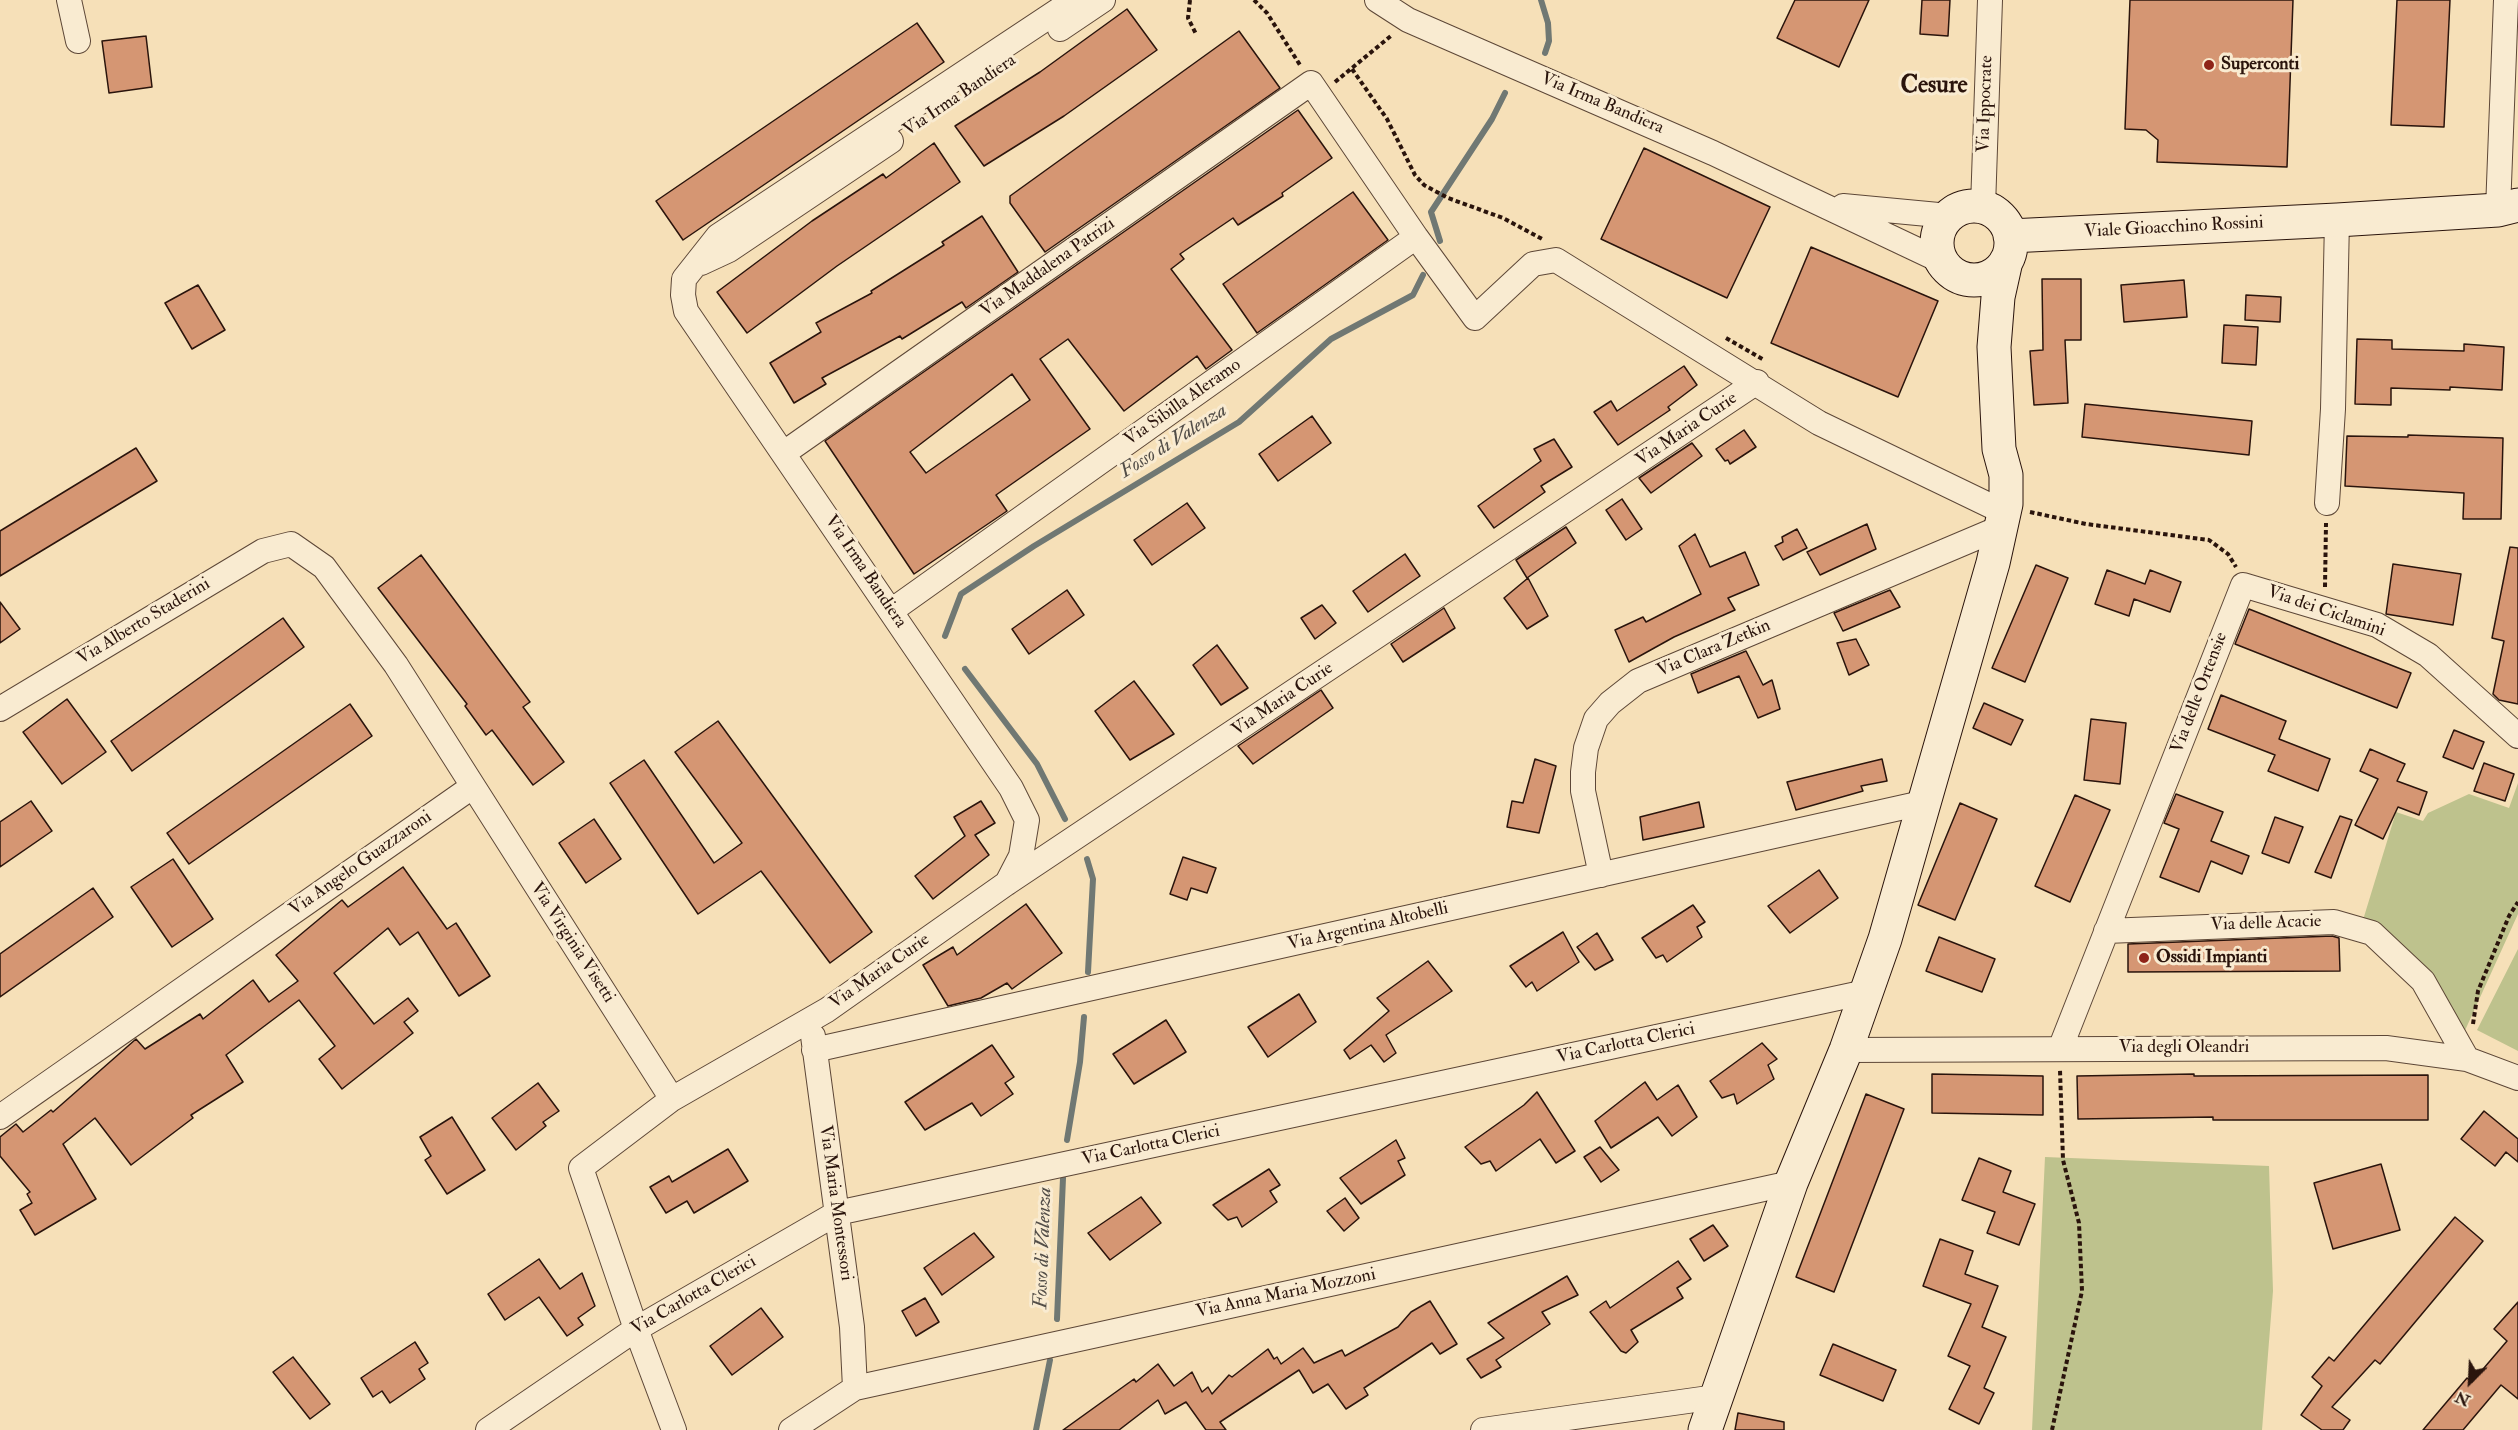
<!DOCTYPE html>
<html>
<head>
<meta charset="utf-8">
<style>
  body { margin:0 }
  #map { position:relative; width:2518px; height:1430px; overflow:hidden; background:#f6e0b8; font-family:"IM FELL Double Pica",serif }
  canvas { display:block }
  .north { position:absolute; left:2440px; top:1352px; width:60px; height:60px; -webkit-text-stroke:4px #f9ebd1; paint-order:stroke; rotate:204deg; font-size:16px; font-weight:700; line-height:24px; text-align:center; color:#2a140c }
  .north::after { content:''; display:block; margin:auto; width:21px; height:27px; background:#2a140c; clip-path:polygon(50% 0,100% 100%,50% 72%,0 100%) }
</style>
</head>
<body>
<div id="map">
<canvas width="2518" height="1430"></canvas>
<div class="north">N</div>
</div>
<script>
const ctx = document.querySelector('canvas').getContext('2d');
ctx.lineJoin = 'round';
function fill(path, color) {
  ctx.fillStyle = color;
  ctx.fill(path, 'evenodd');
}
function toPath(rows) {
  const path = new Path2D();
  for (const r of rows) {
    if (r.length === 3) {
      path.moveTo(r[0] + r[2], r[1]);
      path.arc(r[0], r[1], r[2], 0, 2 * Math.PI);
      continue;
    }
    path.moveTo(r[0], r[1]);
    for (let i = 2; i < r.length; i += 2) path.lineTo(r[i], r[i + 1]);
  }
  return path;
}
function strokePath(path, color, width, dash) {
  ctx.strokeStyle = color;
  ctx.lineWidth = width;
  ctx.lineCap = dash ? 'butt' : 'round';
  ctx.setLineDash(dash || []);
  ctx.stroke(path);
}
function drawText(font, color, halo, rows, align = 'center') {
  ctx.font = font + ' "IM FELL Double Pica",serif';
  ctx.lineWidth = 6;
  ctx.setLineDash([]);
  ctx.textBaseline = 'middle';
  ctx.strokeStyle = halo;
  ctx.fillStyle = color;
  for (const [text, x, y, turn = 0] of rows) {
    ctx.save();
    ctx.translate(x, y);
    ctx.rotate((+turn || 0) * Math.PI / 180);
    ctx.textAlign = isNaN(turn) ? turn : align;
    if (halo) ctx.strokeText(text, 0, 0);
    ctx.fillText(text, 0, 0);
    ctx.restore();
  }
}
fill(toPath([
  [2518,783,2518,914,2462,1037,2363,920,2396,812,2423,821,2428,813,2469,794,2509,808],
  [2518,949,2518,1051,2477,1030],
  [2045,1157,2269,1166,2273,1291,2262,1430,2032,1430]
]), '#bec28d');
strokePath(toPath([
  [1541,0,1548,23,1549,41,1545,53],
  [1440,241,1431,212,1492,119,1505,93],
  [945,636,961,594,1034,546,1239,422,1331,339,1413,295,1423,275],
  [965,669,1037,764,1065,819],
  [1087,859,1093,879,1088,972],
  [1067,1140,1080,1062,1084,1017],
  [1057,1319,1063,1178],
  [1036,1430,1050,1360]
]), '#707873', 6);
const building = toPath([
  [1795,0,1869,0,1839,67,1777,38,1795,0],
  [1922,0,1950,0,1948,36,1920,34,1922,0],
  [2130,0,2293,0,2287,167,2157,162,2158,140,2146,130,2125,129,2130,0],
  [2397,0,2450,0,2444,127,2391,125,2397,0],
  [1127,9,1157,50,1064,116,984,166,955,126,1040,72,1127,9],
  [917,23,944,62,683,240,656,201,917,23],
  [1239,31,1280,88,1045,252,1010,203,1010,196,1239,31],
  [146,36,152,87,109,93,102,41,146,36],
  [1298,110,1332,158,1282,193,1283,196,1238,225,1233,218,1180,254,1184,259,1171,269,1232,350,1206,369,1197,356,1124,411,1068,339,1040,359,1090,429,996,495,1007,511,914,574,825,441,1298,110],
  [1012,374,1030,400,926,473,910,452,1012,374],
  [934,143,960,182,837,266,747,333,717,292,812,221,883,174,886,178,934,143],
  [1644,148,1770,207,1727,298,1601,239,1644,148],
  [1353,192,1388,240,1257,333,1223,284,1353,192],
  [982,216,1018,272,966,308,962,302,902,339,900,336,822,378,826,384,794,403,770,363,821,332,816,323,872,293,871,291,944,245,942,242,982,216],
  [1811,247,1938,301,1898,397,1771,343,1811,247],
  [2042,279,2081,279,2081,340,2065,340,2068,403,2034,405,2030,351,2043,350,2042,279],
  [2184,280,2187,317,2124,322,2121,285,2184,280],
  [198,285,225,330,192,349,165,303,198,285],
  [2246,295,2281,297,2280,322,2245,320,2246,295],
  [2224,325,2258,327,2256,365,2222,363,2224,325],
  [2357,339,2392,340,2392,349,2464,351,2464,344,2504,347,2502,390,2450,387,2450,390,2391,388,2391,405,2355,404,2357,339],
  [1684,366,1697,385,1668,407,1670,410,1618,445,1594,412,1611,401,1617,411,1684,366],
  [2085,404,2252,421,2249,455,2082,437,2085,404],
  [1312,416,1331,443,1278,481,1259,454,1312,416],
  [1744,430,1756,447,1730,464,1728,460,1725,461,1716,449,1744,430],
  [2408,435,2503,438,2501,519,2463,519,2464,493,2345,486,2347,436,2408,437,2408,435],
  [1554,439,1572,467,1541,486,1545,492,1494,528,1478,506,1541,461,1534,449,1554,439],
  [1692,443,1702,456,1651,493,1639,478,1692,443],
  [136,448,157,481,0,576,0,531,136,448],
  [1622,499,1642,529,1626,540,1606,510,1622,499],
  [1187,503,1205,528,1152,565,1134,540,1187,503],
  [1867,524,1876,549,1820,575,1807,552,1867,524],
  [1566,527,1576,543,1527,578,1516,560,1566,527],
  [1797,529,1807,548,1783,560,1775,546,1783,542,1782,537,1797,529],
  [1695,534,1710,567,1745,552,1759,585,1728,598,1735,610,1674,637,1629,662,1615,630,1643,617,1646,622,1701,594,1679,546,1695,534],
  [2510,547,2518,548,2518,704,2499,700,2493,694,2504,641,2492,638,2510,547],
  [1405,554,1420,576,1368,612,1353,591,1405,554],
  [421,555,530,702,523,707,564,762,533,785,492,730,486,735,465,706,467,704,378,588,421,555],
  [2393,564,2461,574,2453,625,2386,614,2393,564],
  [2036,565,2068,578,2025,682,1992,668,2036,565],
  [2107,570,2145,584,2150,570,2181,582,2170,612,2134,599,2129,616,2095,604,2107,570],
  [1528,578,1548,616,1527,629,1504,598,1528,578],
  [1067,590,1084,615,1029,654,1012,629,1067,590],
  [1890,590,1900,607,1843,631,1834,613,1890,590],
  [0,602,20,629,0,643,0,602],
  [1322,605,1336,623,1315,639,1301,618,1322,605],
  [1444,608,1455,628,1403,662,1391,644,1444,608],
  [2249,609,2411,673,2397,708,2235,644,2249,609],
  [283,618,304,647,132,771,111,741,283,618],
  [1856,639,1869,665,1849,675,1837,643,1856,639],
  [1217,645,1248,688,1221,705,1193,665,1217,645],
  [1746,651,1763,685,1772,680,1780,709,1758,718,1739,676,1698,693,1691,674,1746,651],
  [1134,681,1174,734,1130,760,1095,711,1134,681],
  [1321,690,1333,708,1253,764,1238,746,1321,690],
  [2221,695,2286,721,2279,739,2330,759,2318,791,2268,771,2275,755,2208,729,2221,695],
  [67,699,106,752,62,784,23,732,67,699],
  [1984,703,2023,720,2011,745,1973,728,1984,703],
  [350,704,372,736,189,864,167,833,350,704],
  [2091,719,2126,723,2120,784,2084,780,2091,719],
  [718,721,872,932,830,963,761,871,698,914,610,783,644,760,714,863,742,843,675,752,718,721],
  [2454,730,2484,742,2473,769,2443,757,2454,730],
  [2370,749,2405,764,2397,781,2427,792,2419,815,2398,807,2383,839,2355,825,2378,779,2360,771,2370,749],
  [1535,759,1556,766,1539,833,1507,827,1512,801,1523,803,1535,759],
  [1882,759,1887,781,1861,786,1863,791,1796,810,1787,782,1882,759],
  [2484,763,2514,774,2505,801,2474,791,2484,763],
  [2176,794,2223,812,2211,841,2249,856,2242,874,2211,861,2199,892,2160,877,2179,829,2164,823,2176,794],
  [2075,795,2110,810,2070,902,2035,886,2075,795],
  [31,801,52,831,0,867,0,822,31,801],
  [981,801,995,823,975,835,989,855,933,899,915,876,965,836,954,817,981,801],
  [1699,802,1704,827,1643,840,1640,817,1699,802],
  [1960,803,1997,819,1955,920,1918,905,1960,803],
  [2340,816,2352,820,2331,878,2315,872,2340,816],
  [2275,817,2303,827,2289,863,2262,853,2275,817],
  [594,819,621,859,586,883,559,843,594,819],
  [1183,857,1216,868,1207,893,1191,888,1187,900,1170,894,1183,857],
  [173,859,213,919,172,947,131,887,173,859],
  [403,867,447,929,456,923,490,976,459,996,418,932,400,945,388,928,334,973,374,1024,408,998,418,1011,404,1022,413,1033,342,1089,319,1059,335,1046,299,1000,226,1055,243,1082,191,1115,193,1118,131,1165,95,1118,63,1144,96,1199,35,1235,20,1210,32,1203,27,1194,30,1192,0,1156,0,1137,16,1124,23,1132,51,1110,53,1112,136,1039,145,1049,200,1014,203,1019,253,980,269,1002,298,981,276,955,342,900,348,907,403,867],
  [1819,870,1838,898,1790,933,1768,906,1819,870],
  [93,888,113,917,0,997,0,954,93,888],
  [1026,904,1062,953,1012,989,1007,983,981,998,948,1006,923,965,953,947,957,955,1026,904],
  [1693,905,1705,922,1697,927,1702,937,1667,962,1663,955,1656,958,1642,938,1693,905],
  [1563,932,1579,962,1537,991,1532,982,1526,987,1510,966,1563,932],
  [1597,933,1613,960,1595,970,1577,947,1597,933],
  [2332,936,2339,938,2340,971,2128,972,2128,944,2332,936],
  [1939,937,1995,959,1982,992,1926,971,1939,937],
  [1428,961,1452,991,1386,1035,1396,1053,1384,1062,1371,1045,1350,1059,1344,1050,1389,1011,1377,998,1428,961],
  [1299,994,1316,1022,1268,1057,1248,1027,1299,994],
  [1166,1020,1186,1052,1134,1084,1113,1054,1166,1020],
  [1762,1043,1777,1059,1768,1065,1774,1079,1737,1104,1734,1094,1722,1098,1710,1081,1762,1043],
  [992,1045,1014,1077,1005,1083,1013,1094,981,1116,972,1103,925,1130,905,1102,992,1045],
  [1932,1074,2043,1076,2043,1115,1932,1113,1932,1074],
  [2194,1074,2194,1076,2428,1075,2428,1120,2213,1120,2213,1117,2078,1119,2077,1076,2194,1074],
  [1645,1082,1657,1100,1678,1085,1697,1117,1672,1136,1658,1117,1611,1148,1595,1121,1645,1082],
  [538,1083,559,1111,543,1122,546,1126,516,1150,492,1118,538,1083],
  [1537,1092,1575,1151,1556,1163,1540,1139,1496,1171,1490,1161,1481,1164,1465,1147,1524,1105,1537,1092],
  [1866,1094,1904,1109,1834,1292,1796,1277,1866,1094],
  [2484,1111,2518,1139,2518,1162,2506,1152,2495,1166,2461,1139,2484,1111],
  [452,1117,485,1170,447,1194,425,1160,431,1156,420,1137,452,1117],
  [1396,1140,1405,1158,1398,1161,1405,1175,1361,1204,1340,1178,1396,1140],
  [1600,1147,1619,1170,1601,1182,1584,1157,1600,1147],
  [728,1149,748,1181,694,1213,687,1201,666,1213,650,1187,669,1176,672,1182,728,1149],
  [1979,1158,2011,1171,2003,1192,2035,1204,2019,1245,1987,1233,1995,1212,1962,1200,1979,1158],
  [2381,1164,2400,1230,2333,1249,2314,1183,2381,1164],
  [1269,1169,1280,1185,1270,1191,1277,1202,1242,1227,1237,1217,1228,1220,1213,1205,1269,1169],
  [1141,1197,1161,1223,1110,1260,1088,1233,1141,1197],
  [1345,1198,1359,1218,1344,1231,1327,1211,1345,1198],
  [2455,1217,2483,1241,2380,1364,2375,1360,2332,1407,2350,1420,2343,1430,2322,1430,2301,1415,2322,1386,2312,1377,2329,1357,2334,1361,2455,1217],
  [1713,1225,1728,1246,1704,1261,1690,1239,1713,1225],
  [974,1233,994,1257,942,1295,924,1268,974,1233],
  [1940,1239,1973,1251,1965,1274,1998,1286,1982,1327,2006,1337,1984,1388,1994,1393,1979,1424,1949,1409,1970,1366,1948,1356,1971,1304,1923,1286,1940,1239],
  [539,1259,560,1289,582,1273,595,1306,578,1318,583,1325,567,1336,539,1297,505,1320,488,1294,539,1259],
  [1678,1261,1691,1279,1677,1288,1683,1298,1631,1330,1638,1342,1626,1353,1621,1351,1590,1312,1606,1301,1610,1308,1678,1261],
  [1567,1276,1578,1295,1542,1312,1550,1324,1496,1360,1501,1367,1481,1378,1467,1359,1504,1338,1488,1323,1567,1276],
  [925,1298,939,1322,916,1336,902,1311,925,1298],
  [1430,1301,1457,1344,1440,1354,1432,1343,1364,1388,1368,1395,1346,1409,1328,1384,1313,1393,1299,1370,1220,1422,1226,1430,1206,1430,1186,1402,1165,1414,1158,1400,1119,1430,1063,1430,1134,1379,1136,1382,1158,1364,1174,1386,1192,1372,1202,1392,1208,1387,1212,1394,1229,1375,1232,1377,1268,1349,1274,1359,1277,1357,1281,1364,1303,1348,1314,1363,1342,1350,1345,1356,1398,1327,1411,1312,1430,1301],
  [2518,1302,2518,1399,2501,1385,2463,1430,2423,1430,2467,1378,2472,1382,2507,1341,2494,1329,2518,1302],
  [761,1308,783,1337,732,1375,710,1346,761,1308],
  [415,1342,428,1363,419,1369,425,1379,390,1403,382,1391,373,1397,361,1378,415,1342],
  [1833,1344,1896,1370,1883,1401,1820,1375,1833,1344],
  [293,1357,330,1404,310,1419,273,1372,293,1357],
  [1738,1413,1784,1422,1784,1430,1735,1430,1738,1413]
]);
fill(building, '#d59673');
strokePath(building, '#2a140c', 1.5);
const street = toPath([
  [69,0,78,41],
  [1377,0,1408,20,1713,153,1941,261],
  [1060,29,1103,0],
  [1843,206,1949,216],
  [1983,207,1990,0],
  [2498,210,2506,0],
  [701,263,729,250,891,141],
  [784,453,1311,83,1416,237,1475,318,1533,264,1556,260,1819,423,1991,506],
  [2327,503,2333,409,2337,220],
  [891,611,1416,237],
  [0,709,263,551,291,544,324,567,396,665,672,1099,581,1168,636,1329,674,1430],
  [1601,875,1583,791,1583,772,1586,748,1596,719,1610,703,1638,681,1990,532],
  [1007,883,1021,856,1027,820,1011,788,686,311,683,295,684,279,718,236,1074,0],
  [2106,931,2334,922,2372,933,2423,981,2467,1059],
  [813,1036,852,1327,855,1388],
  [2060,1049,2243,585,2377,625,2428,655,2518,736],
  [814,1050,1922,803],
  [1846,1050,2386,1048,2467,1059,2518,1078],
  [672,1099,827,1010,1007,883,1757,382],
  [0,1117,472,787],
  [488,1430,636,1329,837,1213,1866,992],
  [791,1430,855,1388,1791,1183],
  [1483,1430,1716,1397]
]);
const secondary = toPath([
  [1974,243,37],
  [2010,236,2337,220,2498,210,2518,205],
  [1705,1430,1791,1183,1846,1050,1885,939,1993,563,2006,504,2006,475,1999,449,1994,347,1998,297,2006,261]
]);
strokePath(street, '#5d4737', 26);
strokePath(secondary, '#2a140c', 35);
strokePath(toPath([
  [1190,0,1188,18,1196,34],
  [1254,0,1267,13,1300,65],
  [1352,69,1387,119,1415,175,1424,185,1448,198,1503,218,1544,240],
  [1335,82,1392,35],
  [1726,338,1764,360],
  [2030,512,2086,524,2209,540,2228,554,2236,567],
  [2325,587,2326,523],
  [2473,1024,2478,991,2509,916,2518,902],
  [2052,1430,2082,1291,2079,1223,2063,1160,2060,1070]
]), '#2a140c', 4, [4.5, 3]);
strokePath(street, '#f9ebd1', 24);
strokePath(secondary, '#f9ebd1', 33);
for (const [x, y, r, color] of [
  [2209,65,6,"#8f2418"],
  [2144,958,6,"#8f2418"]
]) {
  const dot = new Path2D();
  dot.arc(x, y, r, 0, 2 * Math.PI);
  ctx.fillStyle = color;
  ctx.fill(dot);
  strokePath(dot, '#f9ebd1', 2);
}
drawText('bold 18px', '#2a140c', '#f9ebd1', [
  ["Superconti",2221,65],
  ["Ossidi Impianti",2156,958]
], 'left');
drawText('18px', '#2a140c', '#f9ebd1', [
  ["Via Irma Bandiera",960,96,-34],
  ["Via Irma Bandiera",1602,104,23],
  ["Via Ippocrate",1986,104,-88],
  ["Viale Gioacchino Rossini",2174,228,-3],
  ["Via Maddalena Patrizi",1048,268,-35],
  ["Via Sibilla Aleramo",1183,403,-35],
  ["Via Maria Curie",1687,430,-34],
  ["Via Irma Bandiera",865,572,56],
  ["Via dei Ciclamini",2326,612,19],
  ["Via Alberto Staderini",144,622,-31],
  ["Via Clara Zetkin",1714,649,-23],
  ["Via delle Ortensie",2200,693,-69],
  ["Via Maria Curie",1283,700,-34],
  ["Via Angelo Guazzaroni",361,864,-35],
  ["Via delle Acacie",2266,924,-2],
  ["Via Argentina Altobelli",1368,927,-13],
  ["Via Virginia Visetti",572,943,57],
  ["Via Maria Curie",880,972,-35],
  ["Via Carlotta Clerici",1626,1044,-12],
  ["Via degli Oleandri",2184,1048],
  ["Via Carlotta Clerici",1151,1146,-12],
  ["Via Maria Montessori",835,1203,82],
  ["Via Anna Maria Mozzoni",1286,1294,-12],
  ["Via Carlotta Clerici",694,1296,-30]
]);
drawText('italic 20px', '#534e48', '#f9ebd1', [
  ["Fosso di Valenza",1174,442,-32],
  ["Fosso di Valenza",1044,1248,-88]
]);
drawText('bold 24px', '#2a140c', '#f9ebd1', [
  ["Cesure",1934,87]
]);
</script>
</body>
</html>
